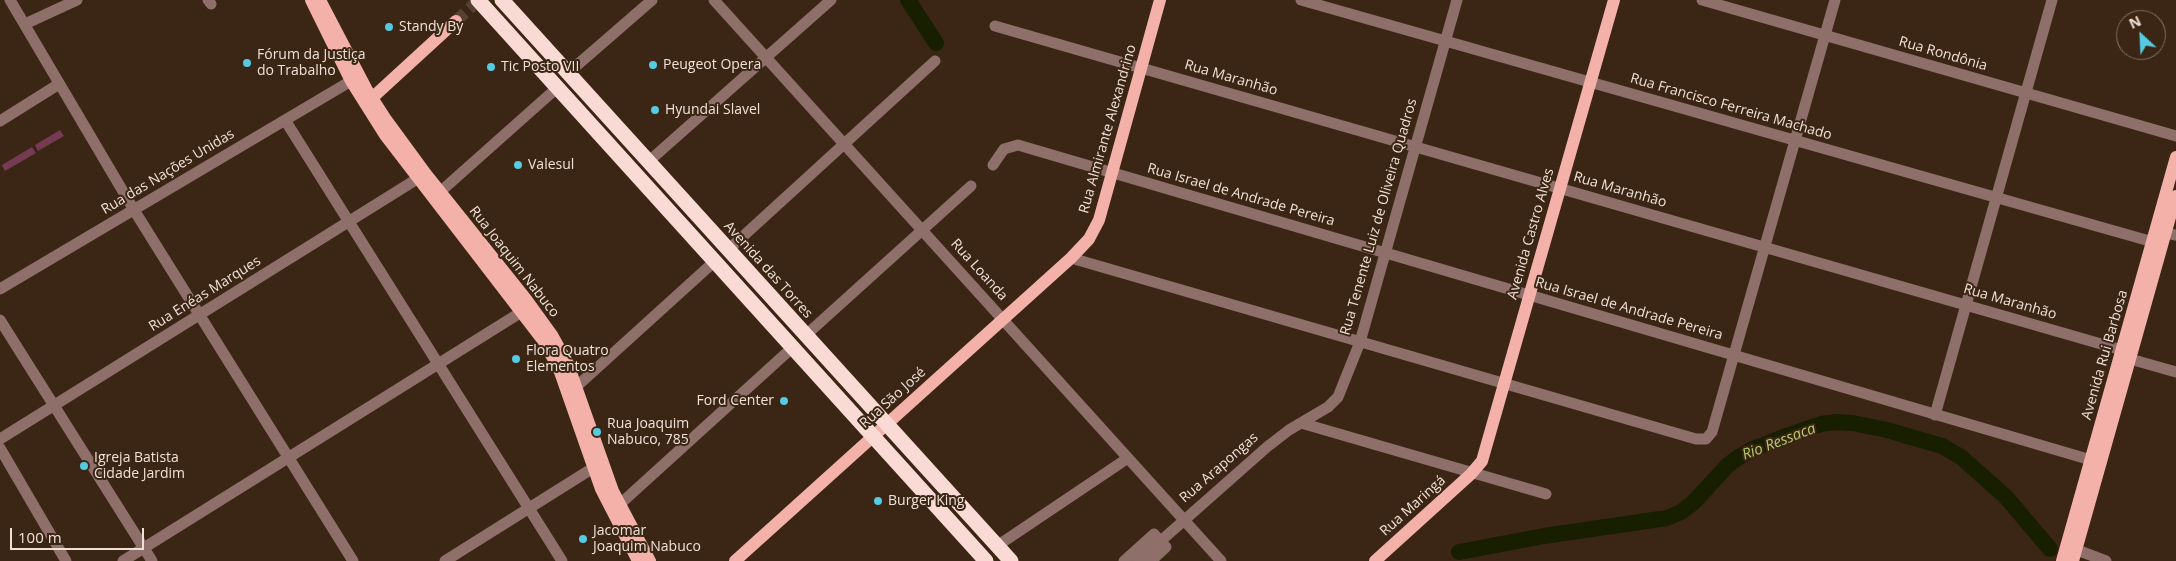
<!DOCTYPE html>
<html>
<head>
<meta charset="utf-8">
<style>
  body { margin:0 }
  #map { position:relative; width:2176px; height:561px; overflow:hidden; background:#3b2615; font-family:"Open Sans",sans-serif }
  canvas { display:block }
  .north { position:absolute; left:2116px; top:10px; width:50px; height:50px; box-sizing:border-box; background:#3b2615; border:1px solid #837163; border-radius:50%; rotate:335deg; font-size:14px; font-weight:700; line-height:20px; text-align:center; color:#f0e1d7 }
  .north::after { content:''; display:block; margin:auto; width:18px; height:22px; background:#55cae0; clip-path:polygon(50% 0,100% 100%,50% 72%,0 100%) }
  .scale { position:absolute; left:10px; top:528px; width:134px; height:22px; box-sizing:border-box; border:2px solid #f0e1d7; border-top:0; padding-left:6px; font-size:15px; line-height:18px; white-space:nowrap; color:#f0e1d7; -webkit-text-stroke:4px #3b2615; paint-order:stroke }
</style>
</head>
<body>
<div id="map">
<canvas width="2176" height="561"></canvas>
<div class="north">N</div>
<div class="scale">100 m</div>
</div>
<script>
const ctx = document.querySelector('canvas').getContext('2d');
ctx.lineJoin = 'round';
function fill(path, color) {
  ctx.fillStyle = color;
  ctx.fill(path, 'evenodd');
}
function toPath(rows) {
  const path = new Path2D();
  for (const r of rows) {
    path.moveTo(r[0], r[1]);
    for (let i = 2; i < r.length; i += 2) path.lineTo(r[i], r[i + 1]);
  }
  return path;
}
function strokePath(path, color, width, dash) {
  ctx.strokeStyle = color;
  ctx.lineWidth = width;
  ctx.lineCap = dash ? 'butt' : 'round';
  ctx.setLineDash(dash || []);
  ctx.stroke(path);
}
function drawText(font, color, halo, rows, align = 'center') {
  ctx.font = font + ' "Open Sans",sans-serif';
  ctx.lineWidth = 4;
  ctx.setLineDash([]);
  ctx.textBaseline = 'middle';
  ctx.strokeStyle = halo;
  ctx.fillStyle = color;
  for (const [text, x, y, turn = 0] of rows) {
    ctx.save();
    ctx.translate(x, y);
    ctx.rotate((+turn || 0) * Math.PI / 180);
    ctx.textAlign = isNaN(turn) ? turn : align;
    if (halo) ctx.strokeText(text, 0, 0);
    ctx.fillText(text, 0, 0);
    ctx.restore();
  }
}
fill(toPath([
  [60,130,64,136,38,151,35,145],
  [32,147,36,153,5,171,2,165]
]), '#763b53');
strokePath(toPath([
  [908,0,936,43],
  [1459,552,1544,536,1667,518,1681,512,1693,503,1728,465,1739,457,1753,449,1789,435,1821,424,1835,422,1853,423,1887,430,1942,446,1961,457,2006,497,2050,549]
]), '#181e00', 16);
strokePath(toPath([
  [456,21,479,0]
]), '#564232', 12, [12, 6]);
strokePath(toPath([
  [10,0,134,210,353,561],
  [208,0,211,4],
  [714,0,1221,561],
  [1301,0,2146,240,2152,241,2166,233,2176,235],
  [1702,0,2176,136],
  [25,24,77,0],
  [995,26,2122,350,2130,359,2176,372],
  [568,73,652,0],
  [285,120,562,561],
  [0,121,59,84],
  [648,162,831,0],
  [993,165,1004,149,1018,145,2091,460],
  [440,192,558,87],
  [728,250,935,61],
  [1071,258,1696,439,1706,439,1712,432,1835,0],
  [0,289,351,81],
  [0,320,152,561],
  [806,335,971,186],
  [576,387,715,261],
  [1935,415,2052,0],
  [1301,423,1546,494],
  [0,439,425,174],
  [0,448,66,561],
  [619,505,793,347],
  [997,546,1128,458],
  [2077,550,2106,561],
  [123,561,523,311],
  [445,561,593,468],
  [1124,561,1154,534,1166,547,1151,561],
  [1138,561,1267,447,1289,430,1328,407,1338,397,1360,342,1457,0]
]), '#8e6f6a', 11);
strokePath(toPath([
  [311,0,351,81,385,135,545,343,560,372,601,489,638,561],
  [320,0,367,90,385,118,426,174,526,299,552,335,568,364,613,491,650,561],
  [372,98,456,21],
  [735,561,1071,258,1089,239,1099,220,1160,0],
  [1375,561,1471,474,1482,461,1614,0],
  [2062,561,2176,157],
  [2073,561,2176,196]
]), '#f3b1a9', 12);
strokePath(toPath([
  [478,0,986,561],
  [502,0,1011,561]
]), '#fadad5', 15);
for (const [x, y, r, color] of [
  [389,27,5,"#55cae0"],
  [247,63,5,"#55cae0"],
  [653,65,5,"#55cae0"],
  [491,67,5,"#55cae0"],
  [655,110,5,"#55cae0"],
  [518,165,5,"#55cae0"],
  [516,359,5,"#55cae0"],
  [784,401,5,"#55cae0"],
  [597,432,5,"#55cae0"],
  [84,466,5,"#55cae0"],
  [878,501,5,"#55cae0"],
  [583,539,5,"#55cae0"]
]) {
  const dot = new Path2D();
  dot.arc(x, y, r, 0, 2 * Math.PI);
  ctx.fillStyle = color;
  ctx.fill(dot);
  strokePath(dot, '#3b2615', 2);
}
drawText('14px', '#f0e1d7', '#3b2615', [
  ["Standy By",399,27],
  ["Fórum da Justiça",257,55],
  ["do Trabalho",257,71],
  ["Peugeot Opera",663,65],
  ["Tic Posto VII",501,67],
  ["Hyundai Slavel",665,110],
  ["Valesul",528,165],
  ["Flora Quatro",526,351],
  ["Elementos",526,367],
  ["Ford Center",774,401,"right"],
  ["Rua Joaquim",607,424],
  ["Nabuco, 785",607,440],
  ["Igreja Batista",94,458],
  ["Cidade Jardim",94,474],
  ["Burger King",888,501],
  ["Jacomar",593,531],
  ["Joaquim Nabuco",593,547]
], 'left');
drawText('14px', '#f0e1d7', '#3b2615', [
  ["Rua Rondônia",1943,54,16],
  ["Rua Maranhão",1231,78,16],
  ["Rua Francisco Ferreira Machado",1731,107,16],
  ["Rua Almirante Alexandrino",1108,129,-74],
  ["Rua das Nações Unidas",168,172,-31],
  ["Rua Maranhão",1620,190,16],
  ["Rua Israel de Andrade Pereira",1241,195,16],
  ["Rua Tenente Luiz de Oliveira Quadros",1379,217,-74],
  ["Avenida Castro Alves",1531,234,-74],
  ["Rua Joaquim Nabuco",514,262,52],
  ["Avenida das Torres",768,270,48],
  ["Rua Loanda",979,270,48],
  ["Rua Enéas Marques",205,294,-32],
  ["Rua Maranhão",2010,302,16],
  ["Rua Israel de Andrade Pereira",1629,309,16],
  ["Avenida Rui Barbosa",2105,355,-74],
  ["Rua São José",893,398,-42],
  ["Rua Arapongas",1219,468,-41],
  ["Rua Maringá",1413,506,-42]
]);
drawText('italic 15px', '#b5ca6c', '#3b2615', [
  ["Rio Ressaca",1779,442,-21]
]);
</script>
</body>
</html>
